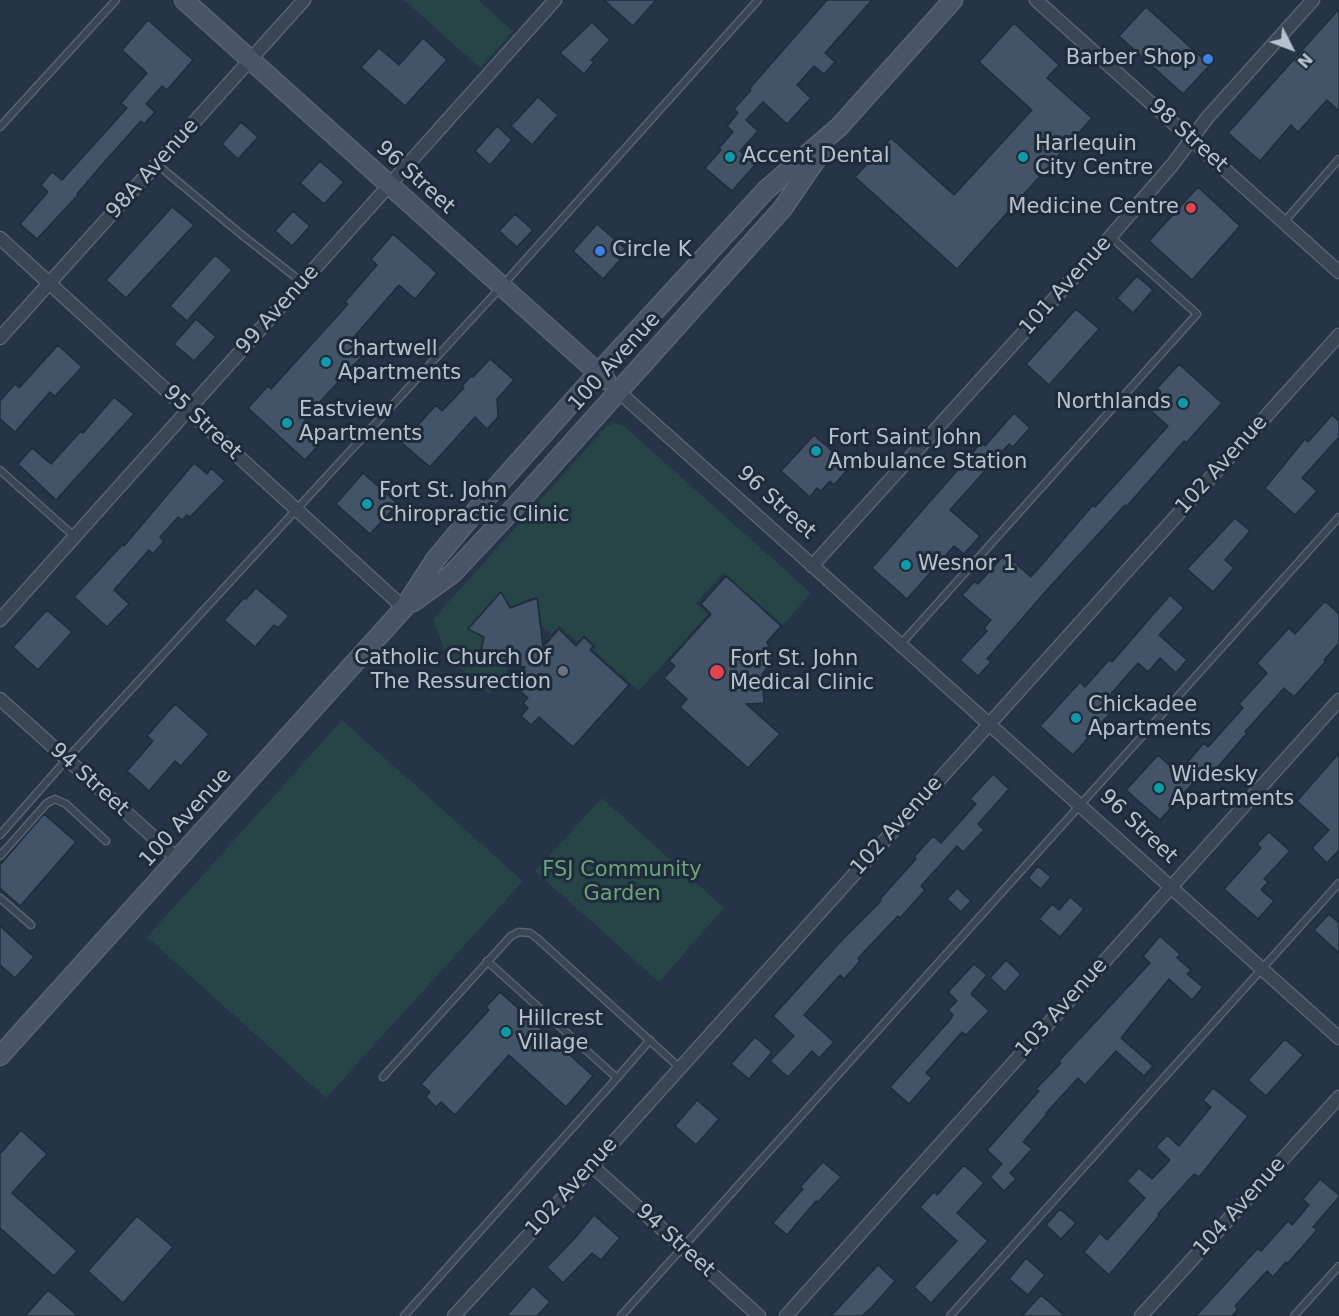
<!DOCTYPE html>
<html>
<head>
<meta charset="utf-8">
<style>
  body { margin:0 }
  #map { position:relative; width:1339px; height:1316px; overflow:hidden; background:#253446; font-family:"DejaVu Sans",sans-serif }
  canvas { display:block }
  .north { position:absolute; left:1261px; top:18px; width:60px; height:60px; -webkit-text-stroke:4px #1e2b3b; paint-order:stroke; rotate:132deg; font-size:16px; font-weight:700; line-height:24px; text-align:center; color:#b8c1ce }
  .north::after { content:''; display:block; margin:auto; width:21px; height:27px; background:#b8c1ce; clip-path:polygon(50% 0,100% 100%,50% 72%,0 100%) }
</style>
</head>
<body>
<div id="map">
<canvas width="1339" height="1316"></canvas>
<div class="north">N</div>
</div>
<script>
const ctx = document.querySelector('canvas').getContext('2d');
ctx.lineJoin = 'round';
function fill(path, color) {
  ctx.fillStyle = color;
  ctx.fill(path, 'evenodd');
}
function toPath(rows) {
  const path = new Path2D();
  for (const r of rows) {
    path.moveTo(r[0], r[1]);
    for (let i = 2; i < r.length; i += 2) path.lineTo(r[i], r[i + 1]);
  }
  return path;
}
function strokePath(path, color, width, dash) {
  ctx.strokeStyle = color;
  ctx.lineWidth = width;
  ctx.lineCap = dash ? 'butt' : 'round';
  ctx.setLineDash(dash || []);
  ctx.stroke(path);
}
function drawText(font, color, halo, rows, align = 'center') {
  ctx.font = font + ' "DejaVu Sans",sans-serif';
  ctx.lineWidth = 6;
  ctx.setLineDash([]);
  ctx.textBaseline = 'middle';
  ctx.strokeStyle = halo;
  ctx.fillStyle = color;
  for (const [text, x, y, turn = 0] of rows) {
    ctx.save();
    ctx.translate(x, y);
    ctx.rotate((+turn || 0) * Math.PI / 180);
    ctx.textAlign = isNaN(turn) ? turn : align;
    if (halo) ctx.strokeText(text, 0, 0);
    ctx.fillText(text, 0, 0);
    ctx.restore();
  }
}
fill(toPath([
  [404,0,478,0,513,31,480,68],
  [616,423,624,426,811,593,783,625,724,573,696,603,708,614,639,691,593,650,596,646,584,635,577,642,559,626,551,634,542,626,538,597,525,600,511,607,501,591,467,629,483,637,477,665,507,667,507,674,489,694,446,655,433,619,607,426],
  [342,720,523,881,326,1098,147,937],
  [602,798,724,908,659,982,535,871]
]), '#274447');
const building = toPath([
  [604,0,656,0,633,26,604,0],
  [827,0,872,0,825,53,835,62,824,74,814,66,797,85,811,98,787,124,763,102,746,120,758,131,740,151,755,165,732,191,705,168,721,150,719,148,733,132,727,126,738,113,734,109,751,90,749,89,827,0],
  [1146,7,1210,65,1183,94,1119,36,1146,7],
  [1339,9,1339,111,1327,100,1298,132,1291,125,1260,161,1228,133,1339,9],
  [148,20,193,60,167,90,162,86,146,104,155,112,144,124,141,121,108,158,77,194,78,195,37,239,20,224,48,192,41,185,52,172,62,180,127,108,121,103,147,73,122,50,148,20],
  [592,22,610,40,591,60,594,62,584,74,560,53,592,22],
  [1014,23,1059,65,1047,78,1092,118,957,269,855,177,891,138,954,195,1032,110,979,62,1014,23],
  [423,38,447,60,405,106,361,67,379,48,399,65,423,38],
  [538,97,558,115,532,145,511,126,538,97],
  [241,122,258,137,238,159,222,144,241,122],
  [497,126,512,140,490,165,475,151,497,126],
  [320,161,344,182,324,204,300,183,320,161],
  [1198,187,1240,226,1192,280,1149,241,1198,187],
  [172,207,194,225,126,298,106,280,172,207],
  [293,211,310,226,292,246,275,231,293,211],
  [515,214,533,230,517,247,499,231,515,214],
  [597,224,628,251,603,279,573,251,597,224],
  [393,234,437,273,415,299,399,285,353,338,367,351,304,419,325,438,305,460,248,408,268,386,271,389,348,304,345,302,377,265,371,259,393,234],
  [215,255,232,270,187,321,170,306,215,255],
  [1137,276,1153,290,1133,313,1117,298,1137,276],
  [1076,309,1099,329,1049,385,1026,364,1076,309],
  [196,319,216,337,194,361,174,344,196,319],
  [58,345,82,367,55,396,50,392,15,432,0,419,0,401,15,384,19,388,58,345],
  [490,359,514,380,497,399,498,417,487,429,475,417,430,467,402,443,436,405,442,411,464,388,462,386,471,376,473,377,490,359],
  [1179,364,1222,403,1186,443,1184,441,1127,506,1125,505,1046,591,987,659,991,662,978,676,960,660,987,631,984,628,991,620,962,595,975,581,978,584,1005,554,1031,577,1093,505,1095,507,1105,496,1168,426,1143,404,1179,364],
  [114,397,134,414,56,500,18,464,32,448,51,464,81,431,83,433,114,397],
  [1014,413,1030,428,1013,447,1009,444,950,510,980,536,964,554,954,546,907,599,872,568,981,443,985,446,1014,413],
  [1332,415,1339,421,1339,437,1302,478,1317,491,1295,515,1265,488,1305,439,1308,442,1332,415],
  [814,435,850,467,834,485,830,481,821,491,817,488,810,497,781,471,814,435],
  [194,463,207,474,211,468,225,481,190,517,187,515,182,520,178,517,160,537,164,541,153,554,149,550,114,590,129,604,107,627,74,597,123,544,124,546,194,463],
  [363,473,398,504,370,534,336,504,363,473],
  [1235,518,1250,531,1225,560,1234,568,1213,592,1187,569,1235,518],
  [726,576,781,626,767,642,772,657,769,666,762,674,764,703,746,704,780,734,748,768,680,707,687,699,664,678,675,666,669,661,711,614,701,604,726,576],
  [256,588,289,616,278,628,274,625,255,647,224,620,244,598,246,599,256,588],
  [501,592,510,608,537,598,543,647,559,629,576,646,584,637,593,646,590,650,629,685,573,747,539,717,531,725,521,716,528,708,523,703,528,698,511,683,525,667,478,664,484,637,468,629,501,592],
  [1170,595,1184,608,1159,635,1187,660,1176,673,1160,658,1148,672,1138,663,1103,703,1112,711,1073,755,1040,726,1080,682,1085,687,1109,660,1112,662,1170,595],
  [1325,601,1339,614,1339,643,1324,660,1326,661,1294,697,1284,688,1245,732,1247,733,1210,776,1204,771,1160,820,1126,790,1158,755,1178,773,1204,743,1208,747,1243,708,1239,704,1267,673,1257,663,1289,628,1295,634,1325,601],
  [47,610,72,632,38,670,13,647,47,610],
  [175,704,209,734,181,766,175,761,149,791,127,771,153,741,147,736,175,704],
  [1339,753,1339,850,1327,863,1312,848,1329,830,1297,801,1339,753],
  [993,774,1009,789,978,824,984,830,963,852,957,846,921,886,925,890,900,918,898,916,858,958,860,961,844,979,840,975,804,1015,834,1042,819,1058,812,1051,788,1077,770,1061,794,1036,773,1016,843,939,881,901,880,899,916,859,914,857,933,836,941,843,976,804,970,799,993,774],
  [44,814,76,842,20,906,0,888,0,865,44,814],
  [1269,832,1290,851,1264,879,1268,882,1261,890,1274,901,1258,919,1224,889,1261,848,1257,844,1269,832],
  [1038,866,1051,877,1041,889,1028,878,1038,866],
  [957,888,971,901,961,912,947,899,957,888],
  [1070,897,1084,909,1060,937,1039,919,1052,904,1059,910,1070,897],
  [1329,914,1339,923,1339,953,1314,930,1329,914],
  [0,926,34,957,15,978,0,965,0,926],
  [1160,936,1180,954,1177,958,1191,970,1187,974,1203,987,1192,1000,1169,979,1121,1038,1153,1066,1144,1076,1116,1051,1085,1085,1078,1078,1046,1113,1047,1114,1023,1142,1032,1149,1010,1173,1016,1179,1004,1191,990,1177,1002,1164,987,1150,1039,1091,1036,1089,1061,1063,1059,1061,1150,963,1143,956,1160,936],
  [1006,960,1021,974,1005,992,990,978,1006,960],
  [974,964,987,975,971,994,989,1011,966,1035,962,1032,926,1073,932,1078,909,1104,890,1087,950,1020,953,1015,948,1010,957,1001,948,992,974,964],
  [500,992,593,1076,566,1107,509,1055,455,1115,441,1102,436,1107,426,1097,430,1092,421,1084,489,1010,486,1007,500,992],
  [755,1037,772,1052,749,1079,731,1064,755,1037],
  [1285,1039,1303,1055,1266,1096,1248,1080,1285,1039],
  [1213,1088,1248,1116,1199,1177,1194,1174,1158,1214,1159,1216,1109,1275,1084,1252,1100,1233,1107,1240,1145,1198,1127,1181,1139,1168,1152,1179,1170,1160,1156,1147,1167,1135,1179,1146,1211,1107,1203,1100,1213,1088],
  [697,1100,719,1119,696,1145,675,1126,697,1100],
  [21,1130,47,1154,12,1193,77,1251,54,1276,0,1228,0,1154,21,1130],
  [823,1162,841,1177,818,1202,816,1201,787,1235,773,1223,803,1189,800,1187,823,1162],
  [964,1165,984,1183,957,1213,988,1241,931,1303,914,1287,957,1241,920,1207,934,1192,937,1195,964,1165],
  [1320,1179,1339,1195,1339,1197,1313,1227,1317,1230,1287,1264,1286,1262,1273,1277,1267,1271,1235,1306,1238,1309,1232,1316,1196,1316,1258,1248,1261,1251,1288,1221,1292,1225,1309,1205,1303,1199,1320,1179],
  [1060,1209,1076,1223,1061,1239,1046,1225,1060,1209],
  [594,1215,620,1238,601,1260,592,1253,563,1283,547,1267,575,1238,594,1215],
  [137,1216,173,1247,123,1303,88,1271,137,1216],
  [1026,1258,1045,1275,1028,1295,1009,1279,1026,1258],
  [878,1265,895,1281,872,1307,862,1316,831,1316,878,1265],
  [533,1286,550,1302,537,1316,506,1316,533,1286],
  [48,1290,78,1316,25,1316,48,1290],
  [1041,1295,1065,1316,1022,1316,1041,1295]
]);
fill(building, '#445468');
strokePath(building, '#202d3d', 1.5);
const lane = toPath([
  [0,127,116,0],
  [158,165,237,231,303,283],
  [1284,222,1339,159],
  [0,470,75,537],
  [901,644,1197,314,1111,237],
  [0,835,66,760,502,286,758,0],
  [0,856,47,803,55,799,66,804,106,841],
  [0,898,31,925],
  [487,961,617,1078,650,1040],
  [383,1077,511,936,519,932,530,933,538,939,680,1068],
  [404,1316,617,1078],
  [621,1316,1339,517],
  [950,1316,1339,883],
  [1294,1316,1339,1266]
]);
const street = toPath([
  [1036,0,1339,272],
  [0,238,404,608],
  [0,338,304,0],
  [619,392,1339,1038],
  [812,566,1111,236,1173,164,1207,118,1313,0],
  [0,620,555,0],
  [0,699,179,860],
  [592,1166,759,1316],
  [454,1316,592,1166,1339,335],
  [786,1316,1339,700],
  [1141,1316,1339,1097]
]);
const secondary = toPath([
  [184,0,606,380],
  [413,602,452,574,511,511,783,208,824,148],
  [0,1056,404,608,435,560,489,495,598,373,766,190,839,127,953,0]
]);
strokePath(lane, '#596472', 9);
strokePath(street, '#596472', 15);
strokePath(secondary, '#596472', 21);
strokePath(lane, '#3a4655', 6);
strokePath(street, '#3a4655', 12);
strokePath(secondary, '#485568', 18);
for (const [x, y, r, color] of [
  [1208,59,6,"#3f7fe0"],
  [730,157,6,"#0f9aa8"],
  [1023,157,6,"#0f9aa8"],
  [1191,208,6,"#e0444e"],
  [600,251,6,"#3f7fe0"],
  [326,362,6,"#0f9aa8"],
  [1183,403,6,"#0f9aa8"],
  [287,423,6,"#0f9aa8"],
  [816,451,6,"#0f9aa8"],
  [367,504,6,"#0f9aa8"],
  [906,565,6,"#0f9aa8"],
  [563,671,6,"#6b7280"],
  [717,672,8,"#e0444e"],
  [1076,718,6,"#0f9aa8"],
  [1159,788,6,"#0f9aa8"],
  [506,1032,6,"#0f9aa8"]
]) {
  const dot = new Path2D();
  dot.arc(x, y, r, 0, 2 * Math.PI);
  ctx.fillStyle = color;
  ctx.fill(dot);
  strokePath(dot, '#1e2b3b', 2);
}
drawText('21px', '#b8c1ce', '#1e2b3b', [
  ["Barber Shop",1196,59,"right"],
  ["Harlequin",1035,145],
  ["City Centre",1035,169],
  ["Accent Dental",742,157],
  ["Medicine Centre",1179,208,"right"],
  ["Circle K",612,251],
  ["Chartwell",338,350],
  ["Apartments",338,374],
  ["Northlands",1171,403,"right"],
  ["Eastview",299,411],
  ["Apartments",299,435],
  ["Fort Saint John",828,439],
  ["Ambulance Station",828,463],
  ["Fort St. John",379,492],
  ["Chiropractic Clinic",379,516],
  ["Wesnor 1",918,565],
  ["Catholic Church Of",551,659,"right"],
  ["The Ressurection",551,683,"right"],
  ["Fort St. John",730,660],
  ["Medical Clinic",730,684],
  ["Chickadee",1088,706],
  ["Apartments",1088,730],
  ["Widesky",1171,776],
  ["Apartments",1171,800],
  ["Hillcrest",518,1020],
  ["Village",518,1044]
], 'left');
drawText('21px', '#b8c1ce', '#1e2b3b', [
  ["98 Street",1188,136,42],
  ["98A Avenue",153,169,-48],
  ["96 Street",415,178,42],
  ["101 Avenue",1066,286,-48],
  ["99 Avenue",278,310,-48],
  ["100 Avenue",615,362,-48],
  ["95 Street",202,423,43],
  ["102 Avenue",1222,465,-48],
  ["96 Street",776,503,42],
  ["94 Street",89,780,42],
  ["100 Avenue",186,818,-48],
  ["102 Avenue",897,826,-48],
  ["96 Street",1138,827,43],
  ["103 Avenue",1062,1008,-48],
  ["102 Avenue",572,1187,-48],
  ["104 Avenue",1240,1207,-48],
  ["94 Street",675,1241,42]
]);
drawText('21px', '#6da178', '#1e2b3b', [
  ["FSJ Community",622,871],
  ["Garden",622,895]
]);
</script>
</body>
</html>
